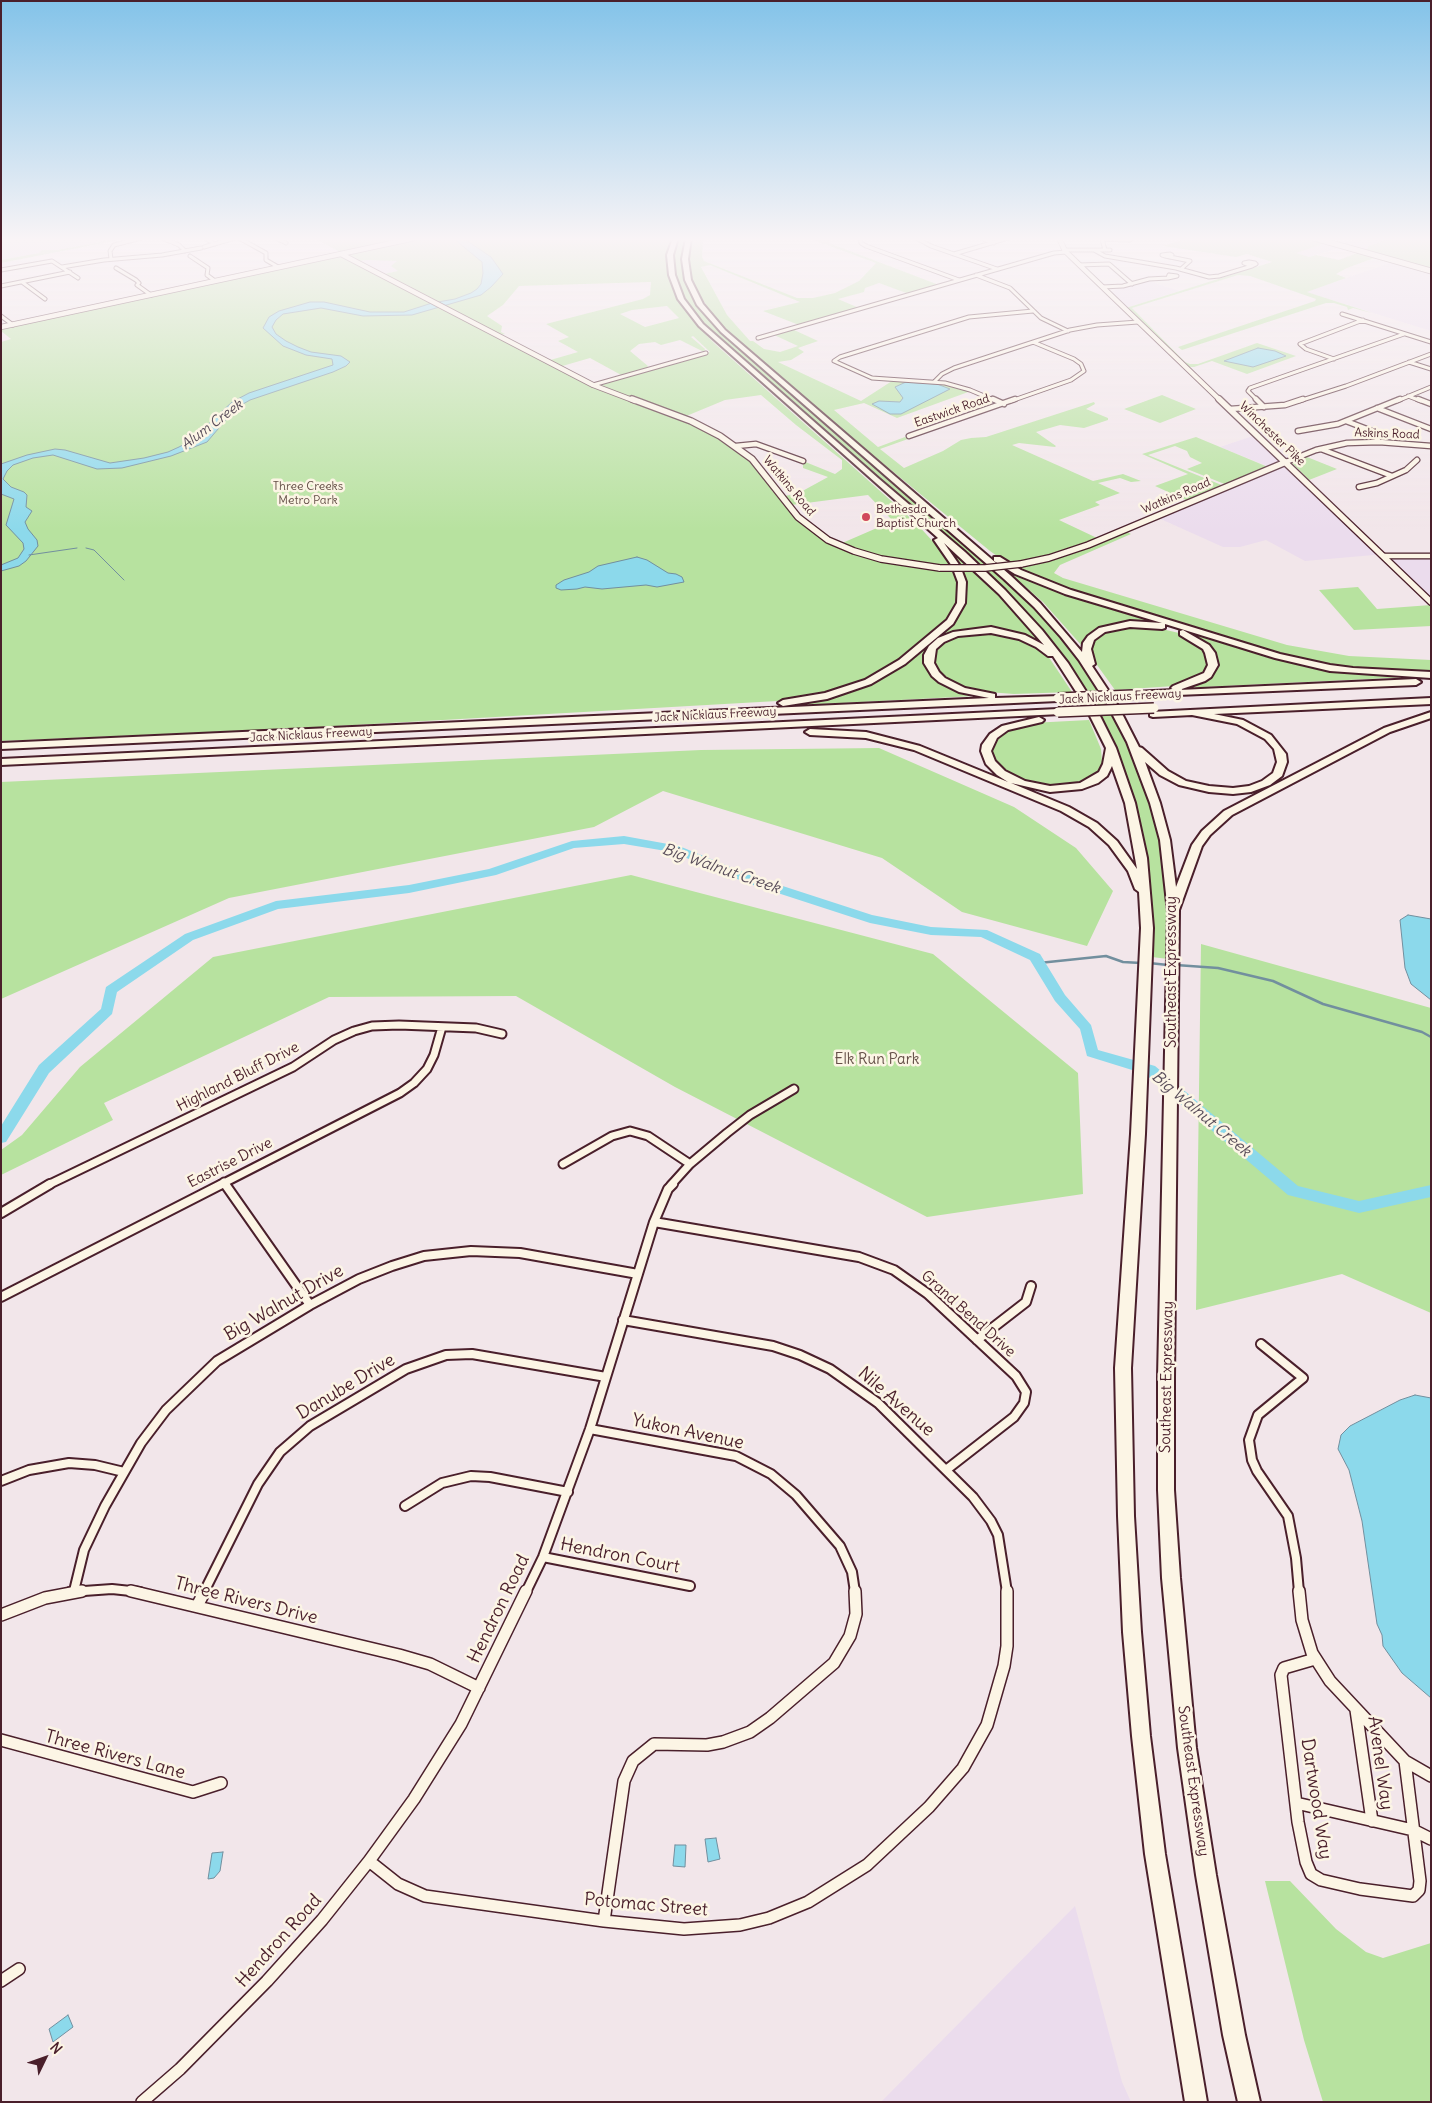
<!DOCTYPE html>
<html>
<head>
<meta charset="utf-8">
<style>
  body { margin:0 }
  #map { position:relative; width:1432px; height:2103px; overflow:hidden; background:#f2e6ea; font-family:Delius,sans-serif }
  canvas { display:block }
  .frame { position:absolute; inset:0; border:2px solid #4a1f2b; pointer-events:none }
  .north { position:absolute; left:20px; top:2033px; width:50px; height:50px; -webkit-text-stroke:4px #fcf5e5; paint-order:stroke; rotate:48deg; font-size:14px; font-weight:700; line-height:20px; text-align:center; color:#4a1f2b }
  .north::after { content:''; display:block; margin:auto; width:18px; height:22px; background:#4a1f2b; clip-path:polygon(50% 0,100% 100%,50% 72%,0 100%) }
</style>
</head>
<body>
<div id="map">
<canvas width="1432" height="2103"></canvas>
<div class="frame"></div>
<div class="north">N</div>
</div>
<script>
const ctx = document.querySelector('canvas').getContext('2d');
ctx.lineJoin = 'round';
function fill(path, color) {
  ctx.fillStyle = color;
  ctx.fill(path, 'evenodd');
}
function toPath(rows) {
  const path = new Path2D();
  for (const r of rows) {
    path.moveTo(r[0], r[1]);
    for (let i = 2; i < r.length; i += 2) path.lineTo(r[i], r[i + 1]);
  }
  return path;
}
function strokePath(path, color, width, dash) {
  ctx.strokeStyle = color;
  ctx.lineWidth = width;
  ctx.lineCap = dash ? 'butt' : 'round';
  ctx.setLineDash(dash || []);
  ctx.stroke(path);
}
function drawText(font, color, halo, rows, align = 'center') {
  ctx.font = font + ' Delius,sans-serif';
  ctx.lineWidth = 5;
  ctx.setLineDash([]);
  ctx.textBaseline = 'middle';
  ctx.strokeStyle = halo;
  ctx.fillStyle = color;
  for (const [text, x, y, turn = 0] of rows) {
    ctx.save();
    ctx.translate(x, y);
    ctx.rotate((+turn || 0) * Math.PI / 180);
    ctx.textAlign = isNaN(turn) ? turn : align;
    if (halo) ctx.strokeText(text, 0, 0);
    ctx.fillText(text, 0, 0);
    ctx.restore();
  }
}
fill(toPath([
  [1,238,122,238,57,250,41,251,40,253,1,260],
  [1363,238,1394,238,1368,246,1369,248,1364,250,1341,243],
  [1326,243,1342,247,1309,257,1295,253],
  [367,260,398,261,399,271,384,274,359,261],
  [1393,262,1431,273,1431,331,1306,292],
  [1149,281,1179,291,1126,308,1109,292],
  [1253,436,1263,436,1385,554,1305,561,1266,540,1240,547,1223,547,1154,516,1267,466,1220,447],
  [1394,557,1431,557,1431,598,1391,560],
  [1075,1906,1122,2082,1131,2102,881,2102]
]), '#ebdced');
fill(toPath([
  [122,238,129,238,1,263,1,260,39,253,42,250,57,250],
  [314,238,412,238,342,253],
  [418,238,671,238,666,263,671,284,677,300,692,320,714,343,916,523,937,546,953,567,900,561,857,550,840,544,893,521,868,495,791,505,784,496,797,494,828,477,803,468,803,461,835,474,842,469,842,460,796,425,761,395,725,400,684,417,599,387,598,385,600,384,710,352,693,336,691,337,705,349,704,352,680,340,661,345,655,342,639,344,630,351,648,366,646,369,623,376,590,358,559,367,547,361,578,352,558,341,569,337,546,324,643,299,650,295,651,282,519,286,503,305,487,316,502,326,501,332,505,334,500,335,472,320,469,321,594,387,686,420,723,439,747,458,759,470,773,492,776,493,792,515,806,528,827,541,858,554,879,560,932,569,956,571,961,592,956,610,935,633,898,662,880,673,841,690,795,700,284,729,1,741,1,342,11,339,1,331,1,328,248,275,254,275,259,272,336,255,345,257,407,289,411,287,384,274,398,271,391,266,397,261,367,260,359,261,346,254],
  [667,306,679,318,645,327,620,314,632,310],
  [677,238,685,238,682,260,687,285,700,308,711,321,729,339,1010,582,1050,623,1085,668,1109,704,1125,736,1143,781,1157,827,1168,902,1168,959,1152,957,1151,902,1147,869,1139,822,1128,781,1113,742,1094,705,1078,679,1048,638,1004,590,712,333,699,320,688,304,677,281,673,262],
  [692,238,706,238,703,242,702,257,704,261,797,298,813,298,835,293,859,281,876,263,808,238,831,238,829,243,939,285,909,294,879,283,865,288,864,292,838,299,859,308,799,325,763,311,800,302,710,265,701,267,727,315,750,341,753,341,764,349,780,352,798,346,772,334,792,329,818,341,798,348,804,352,791,360,778,362,861,401,892,381,933,382,971,391,897,418,864,403,834,410,878,447,905,437,908,439,880,449,904,468,943,451,961,440,971,438,986,437,1094,402,1095,404,1086,409,1108,418,1108,420,1084,428,1060,425,1036,432,1056,446,1055,447,1019,443,1012,445,1093,481,1123,474,1141,481,1131,482,1120,478,1098,483,1120,493,1095,502,1100,505,1059,520,1097,538,1063,552,1015,563,1017,567,1071,553,1125,531,1131,534,1060,565,1054,573,1063,578,1287,645,1349,656,1431,660,1431,672,1352,670,1302,661,1089,596,1048,583,1015,569,990,551,864,448,726,329,711,313,694,285,688,266,689,249],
  [1188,238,1309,238,1326,243,1296,253,1309,257,1316,255,1339,260,1360,252,1377,257,1347,268,1336,274,1346,278,1307,292,1372,313,1353,308,1348,310,1347,307,1334,303,1326,303,1182,350,1178,347,1315,301,1316,299,1250,276,1238,275,1132,308,1185,362,1190,364,1198,364,1257,343,1296,356,1247,374,1212,361,1194,367,1188,367,1126,308,1272,262,1247,254,1236,257,1163,246],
  [1394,238,1431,238,1431,269,1364,250,1368,248,1368,246],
  [1162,395,1196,409,1160,423,1124,409],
  [1196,437,1268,467,1227,485,1187,469,1202,463,1190,457,1187,451,1175,446,1148,455,1224,486,1188,501,1155,486,1188,474,1142,454],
  [1307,457,1337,469,1309,480,1292,463],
  [949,552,952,552,992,588,1042,642,1018,633,991,629,960,631,934,642,929,671,975,696,786,706,873,682,903,664,954,621,964,602,966,582,962,571],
  [995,561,1021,575,1263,653,1345,672,1410,677,1183,688,1209,677,1214,672,1216,665,1209,647,1204,642,1169,626,1134,622,1105,626,1095,631,1086,638,1082,646,1043,602],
  [1358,587,1377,609,1431,605,1431,626,1354,630,1319,590],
  [1149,626,1179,633,1202,647,1210,662,1205,672,1200,678,1174,686,1115,690,1097,665,1091,651,1091,645,1100,634,1115,627],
  [994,632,1027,642,1042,651,1050,659,1072,692,1014,694,975,691,946,679,935,668,932,660,935,649,942,642,960,635],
  [1089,720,1101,749,1102,762,1100,770,1093,777,1079,784,1061,787,1038,785,1013,777,996,765,990,751,996,737,1008,730,1031,723],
  [879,748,1014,807,1076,848,1113,891,1087,946,962,912,882,858,663,791,594,827,229,898,1,999,1,782,701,750],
  [631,875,933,954,1078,1073,1083,1194,927,1217,675,1087,516,996,329,997,104,1103,113,1120,1,1175,1,1150,22,1135,80,1067,213,957],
  [1201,944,1431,1008,1431,1313,1342,1274,1196,1310],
  [1265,1881,1290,1881,1336,1929,1366,1952,1383,1958,1431,1943,1431,2102,1323,2102,1304,2040]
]), '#b7e29f');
const water = toPath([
  [453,238,463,238,491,257,503,274,491,287,481,295,412,315,363,316,321,308,283,314,276,320,272,327,276,334,286,341,298,347,311,352,341,356,350,362,346,366,333,372,250,400,236,408,207,442,171,456,122,468,97,469,53,455,33,458,13,465,7,471,3,479,11,487,24,492,27,495,26,507,32,511,25,522,28,529,37,540,38,546,26,561,19,566,1,571,1,565,18,558,24,549,23,543,6,525,14,499,1,494,1,464,27,455,55,449,65,450,110,463,144,458,168,452,179,447,190,441,232,402,249,393,333,365,332,359,306,355,283,346,263,328,269,317,279,311,310,302,324,302,370,312,404,312,432,303,455,299,471,293,477,289,481,284,483,273,482,262,453,238],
  [1258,348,1275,351,1286,356,1253,367,1224,361,1258,348],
  [906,382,937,384,950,389,901,414,890,414,872,404,879,401,900,402,903,398,895,387,906,382],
  [637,557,647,560,668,573,676,574,682,577,684,582,657,587,646,585,602,589,585,587,577,589,561,590,556,588,556,585,564,580,589,572,598,566,637,557],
  [1408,915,1431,919,1431,1000,1411,984,1405,968,1400,920,1408,915],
  [1415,1395,1431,1398,1431,1698,1402,1673,1383,1646,1382,1635,1377,1624,1362,1521,1349,1470,1338,1449,1341,1435,1350,1426,1400,1400,1415,1395],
  [716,1838,720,1859,708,1862,705,1839,716,1838],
  [675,1845,686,1845,685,1867,673,1866,675,1845],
  [223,1852,220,1871,214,1878,208,1879,212,1853,223,1852],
  [68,2015,73,2027,53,2042,49,2029,68,2015]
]);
fill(water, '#8cd9eb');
strokePath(water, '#728f9e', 1);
strokePath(toPath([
  [86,548,94,550,124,580],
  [29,555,77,548]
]), '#728f9e', 1);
strokePath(toPath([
  [1039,963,1106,956,1123,962,1141,963],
  [1149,963,1168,965],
  [1176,965,1218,968,1273,981,1323,1004,1422,1032,1431,1037]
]), '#728f9e', 2.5);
fill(toPath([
  [624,836,679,846,755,877,872,915,931,927,987,930,1040,954,1065,995,1091,1025,1098,1050,1155,1066,1298,1186,1359,1201,1431,1185,1431,1197,1359,1213,1288,1195,1145,1074,1087,1056,1080,1029,1055,1001,1030,960,981,937,931,935,870,923,747,883,672,852,624,844,574,848,496,875,409,893,278,909,193,940,117,992,112,1014,49,1073,6,1142,1,1143,1,1126,39,1065,101,1009,106,987,185,934,276,901,409,885,489,869,572,841,624,836]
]), '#8cd9eb');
const streetFar4 = toPath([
  [162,238,179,245,185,251],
  [205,238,215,244],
  [239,238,266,253,266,260,278,267],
  [276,238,286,243],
  [860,238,861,243,866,246,959,280],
  [916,238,931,246,997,269],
  [980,238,994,243],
  [204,247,235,238],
  [1064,250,1110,250],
  [1094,250,1105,256,1176,268,1209,277,1219,276,1252,266],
  [1105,250,1102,239,1130,240,1131,238],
  [954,254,1008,238],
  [190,256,208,268,207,275,215,281],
  [1170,257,1172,255,1170,254,1162,255,1165,256,1190,261,1181,269],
  [111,259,110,251,114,245,141,238],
  [1249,262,1255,263,1256,264,1252,266,1244,263,1249,262],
  [1079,265,1109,264,1132,284],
  [62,267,104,260,162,255,201,248],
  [116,268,136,280,139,283,137,285,151,295],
  [1,270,52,261,78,278],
  [976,275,1010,288,1041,318,1068,331],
  [1169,275,1177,276,1168,278,1169,275],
  [22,282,45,299],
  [1,286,70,272],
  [1102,287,1123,286,1149,279,1168,278],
  [1342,314,1431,342],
  [1,316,13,325],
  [758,338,1054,253,1066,252],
  [1334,359,1306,349,1300,344,1363,320],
  [1409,362,1431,369],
  [935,381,942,374,954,368,1070,330,1097,325,1138,322],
  [593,385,706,353],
  [1408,396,1421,401],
  [996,401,970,390,945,383,872,378,834,361,840,357,969,317,1033,311],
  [1011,401,1071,380,1084,371,1081,364,1074,359,1033,342],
  [1258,401,1248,391,1250,388,1404,334],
  [1299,401,1346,386,1431,354],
  [1397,401,1431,387]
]);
const streetFar3 = toPath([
  [993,399,1004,404],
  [1256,399,1264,407],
  [1418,399,1431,404],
  [1377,408,1431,429],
  [1230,409,1285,405,1303,399],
  [1346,421,1372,431,1379,442],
  [1298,431,1338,424,1400,399],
  [909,436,1015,399],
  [736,446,756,444,803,461],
  [1321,449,1392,476],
  [1286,462,1316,450,1347,443,1379,442,1431,446],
  [1359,487,1377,483,1406,470,1417,460],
  [1383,556,1431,556]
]);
const streetFar2 = toPath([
  [563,1164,612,1136,630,1131,648,1136,690,1164],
  [224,1182,226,1185],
  [48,1185,293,1067,334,1040,354,1031,372,1026,399,1025,476,1028,502,1034],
  [220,1185,400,1093,414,1083,427,1069,434,1055,442,1027],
  [671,1185,690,1164,727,1133,750,1115,794,1089]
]);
const streetFar1 = toPath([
  [225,1184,310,1305],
  [1,1213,50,1184],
  [654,1222,859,1257,894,1270,928,1294,1016,1376,1026,1392,1024,1403,1014,1417,946,1470],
  [1,1297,222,1184],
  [623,1320,773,1346,800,1355,830,1369,878,1403,973,1497,991,1521,998,1535,1007,1592],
  [977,1340,1026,1302,1031,1286],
  [1261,1344,1303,1378,1258,1415,1249,1440,1252,1460,1257,1471,1288,1516,1296,1558,1299,1592],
  [590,1429,736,1456,771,1474,796,1495,840,1546,852,1572,855,1592],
  [1,1481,29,1470,69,1463,95,1465,124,1472],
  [405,1506,442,1483,471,1476,490,1477,568,1492],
  [543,1557,690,1586],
  [74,1591,84,1550,105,1506,141,1443,166,1410,217,1361,310,1305,359,1279,392,1266,424,1256,471,1251,520,1253,638,1274],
  [70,1592,112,1589,140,1592],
  [204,1592,258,1484,280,1452,310,1426,406,1369,446,1355,472,1354,606,1377],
  [526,1592,543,1557,590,1429,654,1222,668,1189,673,1184]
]);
const street = toPath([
  [131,1591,399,1655,430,1664,479,1688],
  [1299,1591,1302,1620,1312,1653,1330,1681,1405,1761,1431,1776],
  [197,1606,205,1591],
  [1,1615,45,1598,82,1591],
  [1315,1659,1284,1668,1281,1675,1298,1822,1306,1862,1311,1874,1321,1880,1360,1889,1413,1896,1419,1890,1420,1881,1405,1761],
  [1356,1710,1372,1821],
  [1,1740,193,1792,221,1783],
  [1296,1803,1413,1830,1431,1839],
  [369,1861,398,1884,425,1896,604,1921,684,1929,740,1925,769,1918,808,1902,867,1865,929,1807,963,1768,987,1725,1004,1666,1007,1646,1007,1591],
  [604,1921,624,1781,633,1761,654,1744,707,1745,723,1742,750,1732,770,1718,834,1663,850,1636,856,1614,855,1591],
  [1,1981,19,1969],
  [142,2102,180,2069,267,1981,322,1920,369,1861,414,1799,461,1724,526,1591]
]);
const secondaryFar1 = toPath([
  [1059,238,1065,251,1221,401],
  [341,254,593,385,635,401],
  [1,327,415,238]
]);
const secondary = toPath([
  [632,399,691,421,720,436,752,459,798,517,828,540,854,551,881,559,940,568],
  [1219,399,1431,602],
  [1021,564,1049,558,1088,545,1286,462]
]);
const primary = toPath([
  [1314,238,1431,271]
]);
const highway = toPath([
  [673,238,678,238,673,255,675,275,684,299,703,324,878,478,965,552,1005,590,1042,630,1068,663,1094,704,1116,748,1135,803,1147,858,1153,928,1145,1134,1131,1368,1134,1516,1141,1632,1150,1736,1165,1854,1207,2102,1185,2102,1145,1854,1132,1736,1123,1632,1118,1516,1115,1368,1131,1134,1141,928,1139,892,1135,889,1128,871,1109,845,1089,827,1061,811,914,750,866,738,810,735,805,732,810,729,866,732,920,746,1008,782,997,775,986,764,981,751,982,745,990,734,1002,726,1039,717,1044,720,1042,722,1008,730,997,738,991,751,995,761,1005,771,1025,781,1050,786,1080,783,1099,772,1103,764,1106,748,1084,704,1053,656,1048,656,1036,647,1019,639,991,633,958,636,944,642,936,649,934,663,939,672,945,678,965,688,995,694,995,698,1061,696,1061,700,1058,701,1,749,1,743,989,698,959,692,939,682,932,676,924,663,924,655,929,646,938,638,953,632,991,627,1025,635,1044,645,999,594,944,543,960,566,966,582,965,603,953,624,905,664,871,684,827,699,783,706,778,703,783,700,825,693,865,680,899,660,947,620,957,603,958,582,952,566,934,540,938,538,699,326,678,299,669,275,667,255,673,238],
  [1112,766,1125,803,1137,869,1117,841,1097,823,1069,807,1011,783,1050,792,1082,789,1098,783,1107,776,1112,766],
  [686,238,691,238,688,259,691,280,703,304,725,330,1010,575,1040,603,1082,652,1083,643,1088,636,1099,628,1130,621,1162,623,1065,594,1015,574,994,561,994,557,1000,557,1021,570,1071,590,1280,654,1330,665,1353,668,1431,672,1431,678,1330,671,1275,658,1165,624,1165,628,1162,629,1130,627,1105,632,1094,640,1091,649,1095,664,1092,666,1116,702,1139,747,1142,748,1168,771,1186,781,1209,786,1233,788,1249,786,1262,781,1273,773,1277,762,1274,749,1265,739,1237,724,1192,715,1153,717,1150,716,1150,712,1431,698,1431,704,1214,714,1243,720,1271,735,1286,754,1287,762,1282,776,1270,785,1251,792,1233,794,1209,792,1179,785,1160,775,1145,762,1160,803,1170,840,1176,887,1192,845,1202,831,1224,811,1384,728,1431,712,1431,718,1390,732,1232,815,1210,835,1202,846,1179,910,1174,1377,1174,1490,1180,1578,1196,1748,1216,1875,1245,2035,1260,2102,1238,2102,1223,2035,1196,1875,1178,1748,1162,1578,1158,1490,1158,1377,1168,912,1160,840,1150,803,1127,742,1106,702,1079,660,1061,637,1034,607,1004,579,721,332,697,305,685,280,682,259,686,238],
  [1183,630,1209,645,1215,653,1218,665,1211,677,1205,681,1179,690,1416,679,1421,682,1416,685,1130,697,1130,693,1133,692,1174,690,1171,688,1173,686,1204,673,1208,665,1205,653,1203,649,1180,635,1180,631,1183,630],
  [1058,709,1063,712,1061,714,1,765,1,759,1058,709]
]);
strokePath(streetFar4, '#4a1f2b', 5);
strokePath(streetFar3, '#4a1f2b', 7);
strokePath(streetFar2, '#4a1f2b', 11);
strokePath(streetFar1, '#4a1f2b', 12);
strokePath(street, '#4a1f2b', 14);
strokePath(secondaryFar1, '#4a1f2b', 6);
strokePath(secondary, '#4a1f2b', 8);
strokePath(primary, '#4a1f2b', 7);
strokePath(highway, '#4a1f2b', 4);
strokePath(streetFar4, '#fcf5e5', 3);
strokePath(streetFar3, '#fcf5e5', 4.5);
strokePath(streetFar2, '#fcf5e5', 7);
strokePath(streetFar1, '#fcf5e5', 8);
strokePath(street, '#fcf5e5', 11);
strokePath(secondaryFar1, '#fcf5e5', 4.5);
strokePath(secondary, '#fcf5e5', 5.5);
strokePath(primary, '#fcf5e5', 5);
fill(highway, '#fcf5e5');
const secondaryBridge = toPath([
  [940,568,985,568,1021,564]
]);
const highwayBridge = toPath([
  [1058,698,1133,695],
  [1058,712,1154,708]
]);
strokePath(secondaryBridge, '#4a1f2b', 8, []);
strokePath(highwayBridge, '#4a1f2b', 12, []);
strokePath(secondaryBridge, '#fcf5e5', 5.5);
strokePath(highwayBridge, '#fcf5e5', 9);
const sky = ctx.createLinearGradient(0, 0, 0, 532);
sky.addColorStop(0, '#83c3e9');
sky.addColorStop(0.45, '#f9f4f6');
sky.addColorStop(1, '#f9f4f600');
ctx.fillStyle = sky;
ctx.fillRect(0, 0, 1432, 532);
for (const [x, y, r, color] of [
  [866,517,5,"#d1495b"]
]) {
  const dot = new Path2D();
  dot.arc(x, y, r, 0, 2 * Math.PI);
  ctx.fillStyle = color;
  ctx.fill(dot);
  strokePath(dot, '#fcf5e5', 2);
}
drawText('12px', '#4a1f2b', '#fcf5e5', [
  ["Eastwick Road",952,411,-19],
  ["Winchester Pike",1272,434,44],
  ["Askins Road",1387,434,2],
  ["Watkins Road",789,486,50],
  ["Watkins Road",1176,496,-23],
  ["Jack Nicklaus Freeway",1120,697,-3],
  ["Jack Nicklaus Freeway",715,715,-3],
  ["Jack Nicklaus Freeway",311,735,-3]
]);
drawText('12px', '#655048', '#fcf5e5', [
  ["Three Creeks",308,487],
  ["Metro Park",308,501]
]);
drawText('12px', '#4a1f2b', '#fcf5e5', [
  ["Bethesda",876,510],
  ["Baptist Church",876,524]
], 'left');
drawText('italic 14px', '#5a4e5b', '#fcf5e5', [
  ["Alum Creek",212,425,-37]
]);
drawText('15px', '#4a1f2b', '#fcf5e5', [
  ["Southeast Expressway",1172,972,-90],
  ["Highland Bluff Drive",238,1077,-27],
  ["Eastrise Drive",230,1163,-27],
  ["Grand Bend Drive",968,1314,42],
  ["Southeast Expressway",1167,1377,-89],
  ["Southeast Expressway",1193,1781,82]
]);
drawText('15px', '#655048', '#fcf5e5', [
  ["Elk Run Park",877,1060]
]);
drawText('italic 16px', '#5a4e5b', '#fcf5e5', [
  ["Big Walnut Creek",721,869,19],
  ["Big Walnut Creek",1201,1114,40]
]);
drawText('18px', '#4a1f2b', '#fcf5e5', [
  ["Big Walnut Drive",284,1303,-30],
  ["Danube Drive",346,1387,-31],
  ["Nile Avenue",896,1402,41],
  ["Yukon Avenue",688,1432,12],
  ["Hendron Court",620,1556,11],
  ["Three Rivers Drive",246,1601,14],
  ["Hendron Road",499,1609,-64],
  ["Three Rivers Lane",115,1755,15],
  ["Avenel Way",1380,1763,82],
  ["Dartwood Way",1316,1799,81],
  ["Potomac Street",646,1905,5],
  ["Hendron Road",279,1941,-48]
]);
</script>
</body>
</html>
